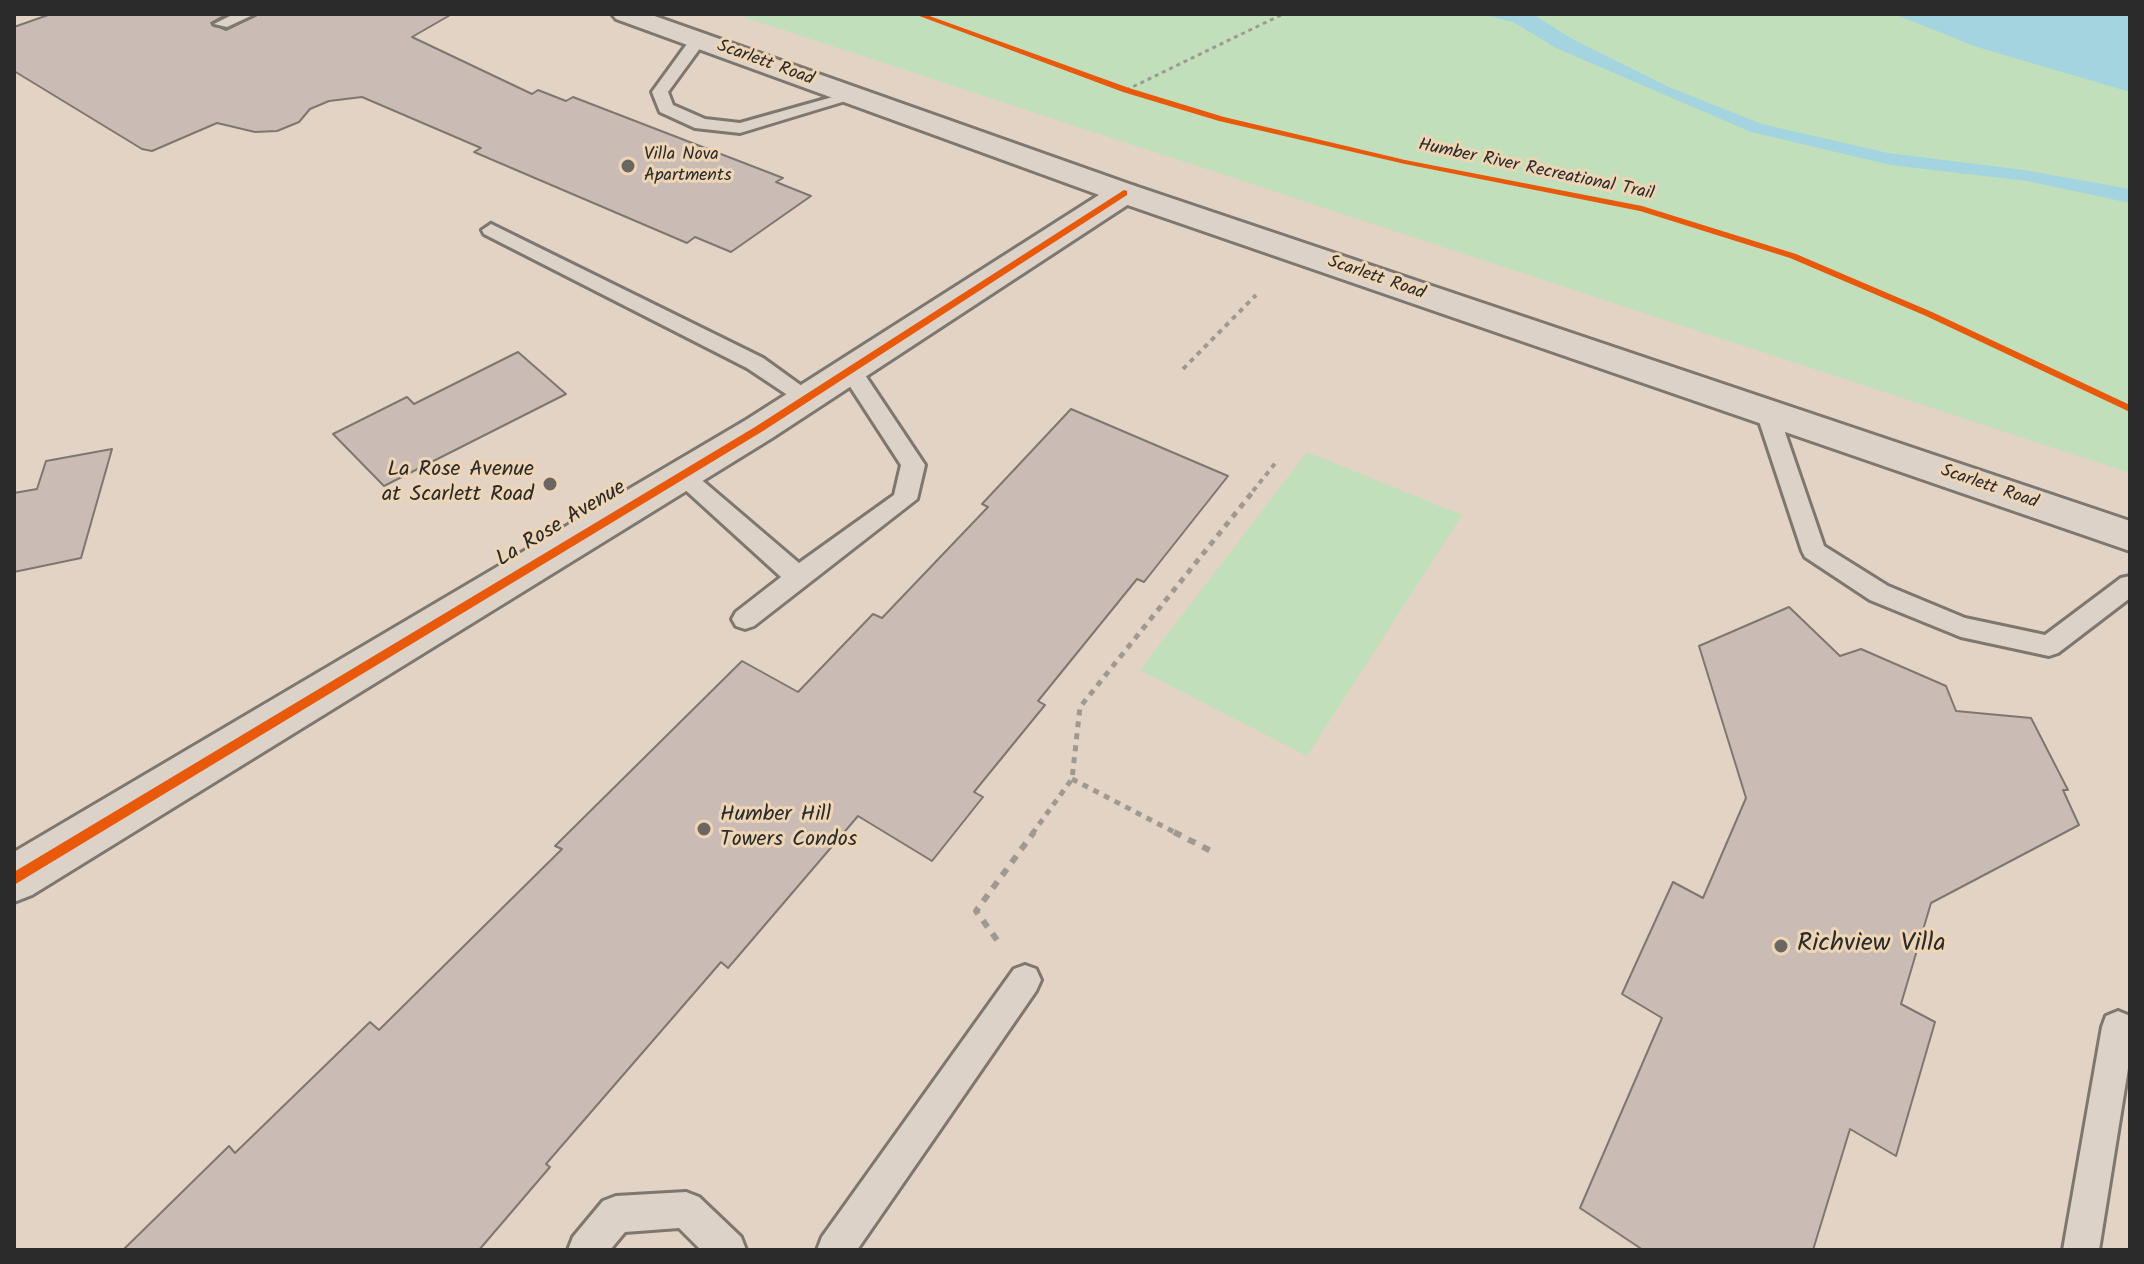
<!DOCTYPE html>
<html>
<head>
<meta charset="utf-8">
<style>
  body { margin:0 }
  #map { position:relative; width:2144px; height:1264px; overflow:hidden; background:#e2d3c4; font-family:Kalam,sans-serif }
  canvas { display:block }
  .frame { position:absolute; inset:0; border:16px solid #2b2b2b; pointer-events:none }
</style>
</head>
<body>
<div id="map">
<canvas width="2144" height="1264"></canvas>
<div class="frame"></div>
</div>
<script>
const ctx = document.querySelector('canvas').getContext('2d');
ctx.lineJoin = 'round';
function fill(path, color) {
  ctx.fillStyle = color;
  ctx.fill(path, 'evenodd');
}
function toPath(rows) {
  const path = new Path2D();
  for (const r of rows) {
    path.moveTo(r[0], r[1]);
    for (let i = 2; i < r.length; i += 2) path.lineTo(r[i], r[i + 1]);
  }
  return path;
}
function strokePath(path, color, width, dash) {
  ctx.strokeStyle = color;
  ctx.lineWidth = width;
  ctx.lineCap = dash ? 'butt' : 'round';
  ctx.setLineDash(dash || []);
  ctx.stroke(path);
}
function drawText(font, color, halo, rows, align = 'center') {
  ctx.font = font + ' Kalam,sans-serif';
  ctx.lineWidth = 6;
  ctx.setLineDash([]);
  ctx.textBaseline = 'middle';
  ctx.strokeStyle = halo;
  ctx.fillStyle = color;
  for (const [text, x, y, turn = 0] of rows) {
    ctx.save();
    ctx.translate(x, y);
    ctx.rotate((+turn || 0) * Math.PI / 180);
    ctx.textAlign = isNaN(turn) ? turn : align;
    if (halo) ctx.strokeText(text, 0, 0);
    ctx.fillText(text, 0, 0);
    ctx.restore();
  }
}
fill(toPath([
  [735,14,2130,14,2130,473],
  [1307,452,1462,515,1307,756,1140,670]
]), '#c1dfba');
fill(toPath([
  [1480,14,1534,15,1574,40,1669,87,1762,124,1888,153,2024,170,2130,189,2130,203,2027,181,1891,165,1751,132,1556,48,1513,22],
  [1894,14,2130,14,2130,92,1977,47]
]), '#a4d4df');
const building = toPath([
  [51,14,227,14,211,23,226,30,258,14,452,14,412,37,532,94,538,90,566,101,573,97,783,178,776,182,811,196,731,252,695,237,687,243,474,152,481,148,362,97,329,101,310,109,299,122,277,131,255,132,217,123,152,151,142,149,14,71,14,27,51,14],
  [518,352,566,394,384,486,333,434,407,397,414,404,518,352],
  [1071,409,1228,476,1144,582,1137,579,1038,701,1045,705,974,792,983,797,932,861,858,816,728,968,721,962,546,1164,550,1167,479,1250,123,1250,229,1146,235,1153,370,1022,379,1030,562,849,555,846,742,661,798,692,873,614,882,618,988,507,982,504,1071,409],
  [112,449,81,558,14,572,14,493,37,489,46,461,112,449],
  [1789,607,1840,656,1861,649,1946,686,1956,711,2031,718,2068,790,2063,790,2079,825,1931,903,1901,1004,1935,1022,1896,1156,1850,1129,1813,1250,1643,1250,1580,1208,1662,1018,1622,994,1673,882,1703,898,1746,798,1699,646,1789,607]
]);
fill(building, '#cabcb5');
strokePath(building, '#7d7770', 2);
const service = toPath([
  [234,14,255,14,227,27,214,24,234,14],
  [698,35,706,40,668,92,673,105,705,119,740,123,854,91,862,96,740,133,695,128,660,112,652,92,692,37,698,35],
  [491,224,763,358,817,397,806,404,798,402,747,368,484,234,482,230,491,224],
  [849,361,857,363,925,465,917,499,754,626,745,629,736,626,732,619,736,612,781,577,670,476,674,470,690,470,799,563,894,495,901,465,838,368,849,361],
  [1767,405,1778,412,1824,546,1888,586,1965,618,2045,635,2121,578,2130,576,2130,598,2058,653,2049,656,1961,637,1870,600,1805,557,1802,551,1756,412,1767,405],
  [1025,965,1036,969,1041,980,1036,991,857,1250,817,1250,822,1237,1014,969,1025,965],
  [2118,1011,2130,1016,2130,1056,2099,1250,2063,1250,2102,1027,2106,1016,2118,1011],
  [686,1192,699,1197,741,1237,746,1250,701,1250,679,1228,625,1232,610,1250,568,1250,573,1237,603,1201,616,1196,686,1192]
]);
const tertiary = toPath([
  [1124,184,1135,186,1139,193,1135,200,772,438,32,895,14,902,14,852,746,420,1113,186,1124,184]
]);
const secondary = toPath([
  [612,14,649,14,1135,186,2130,521,2130,551,1113,200,616,19,612,14]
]);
strokePath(service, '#7d7770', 6);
strokePath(tertiary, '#7d7770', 6);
strokePath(secondary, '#7d7770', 6);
strokePath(toPath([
  [1126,90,1283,14]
]), '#a09992', 3, [4, 4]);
strokePath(toPath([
  [1183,369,1256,295],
  [1253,491,1277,461]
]), '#a09992', 4, [5, 5]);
strokePath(toPath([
  [1072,779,1178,834],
  [1032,834,1072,779,1080,707,1255,489]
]), '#a09992', 5, [6, 6]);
strokePath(toPath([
  [1174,832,1213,852],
  [997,940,976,911,1034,832]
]), '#a09992', 6, [8, 8]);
fill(service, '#dcd2c7');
fill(tertiary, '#dcd2c7');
fill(secondary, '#dcd2c7');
fill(toPath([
  [914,14,924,14,1129,88,1224,117,1405,160,1642,206,1796,254,1932,312,2130,405,2130,412,1926,316,1790,258,1640,211,1405,164,1219,121,1123,92,914,14],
  [1124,190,1127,191,1127,195,763,431,14,885,14,872,755,427,1124,190]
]), '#e8590c');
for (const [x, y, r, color] of [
  [628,166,8,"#6b6661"],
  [550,484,8,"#6b6661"],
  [704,829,8,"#6b6661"],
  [1781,946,8,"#6b6661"]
]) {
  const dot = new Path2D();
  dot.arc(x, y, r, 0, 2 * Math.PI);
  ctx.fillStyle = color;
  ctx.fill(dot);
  strokePath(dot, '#edd5b5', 3);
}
drawText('18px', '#2b2b2b', '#edd5b5', [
  ["Scarlett Road",765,64,20],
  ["Humber River Recreational Trail",1536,171,12],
  ["Scarlett Road",1376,279,19],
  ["Scarlett Road",1989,488,19]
]);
drawText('18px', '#2b2b2b', '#edd5b5', [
  ["Villa Nova",644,156],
  ["Apartments",644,177]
], 'left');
drawText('22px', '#2b2b2b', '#edd5b5', [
  ["La Rose Avenue",534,471],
  ["at Scarlett Road",534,496],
  ["Humber Hill",720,816,"left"],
  ["Towers Condos",720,841,"left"]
], 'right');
drawText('22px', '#2b2b2b', '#edd5b5', [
  ["La Rose Avenue",562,525,-31]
]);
drawText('26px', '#2b2b2b', '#edd5b5', [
  ["Richview Villa",1797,946]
], 'left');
</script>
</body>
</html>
